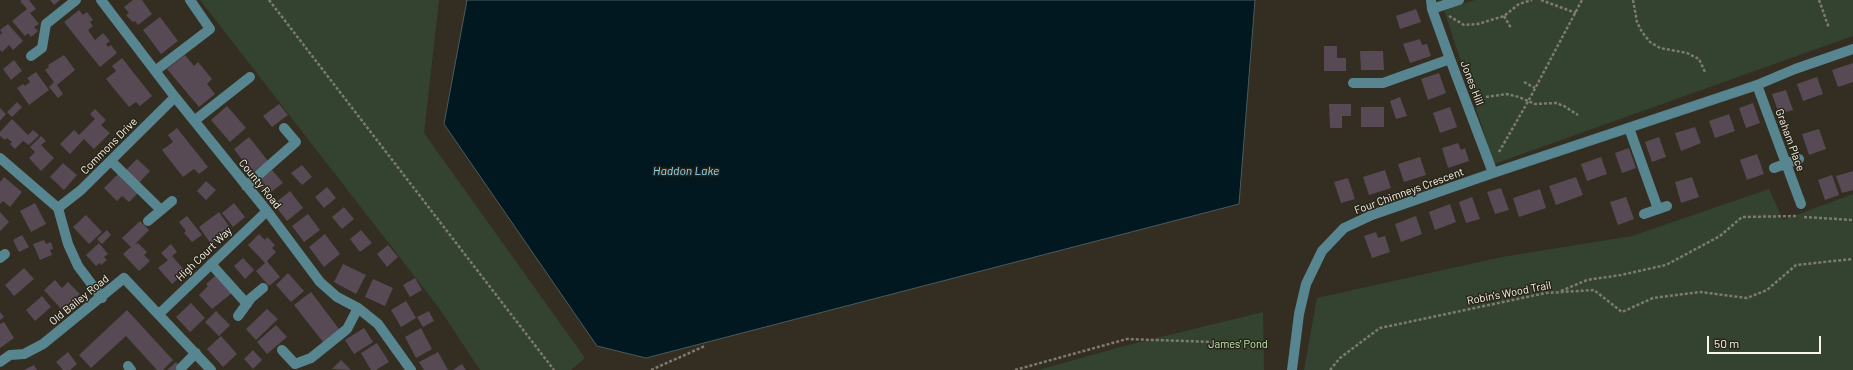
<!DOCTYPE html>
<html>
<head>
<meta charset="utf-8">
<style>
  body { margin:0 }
  #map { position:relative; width:1853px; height:370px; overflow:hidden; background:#332e21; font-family:Barlow,sans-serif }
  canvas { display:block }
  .scale { position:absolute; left:1707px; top:336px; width:114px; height:18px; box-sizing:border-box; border:2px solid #f7f4ec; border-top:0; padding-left:5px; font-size:12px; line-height:14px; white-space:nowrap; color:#f7f4ec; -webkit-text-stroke:3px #292418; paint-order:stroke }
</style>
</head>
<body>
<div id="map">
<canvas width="1853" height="370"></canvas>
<div class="scale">50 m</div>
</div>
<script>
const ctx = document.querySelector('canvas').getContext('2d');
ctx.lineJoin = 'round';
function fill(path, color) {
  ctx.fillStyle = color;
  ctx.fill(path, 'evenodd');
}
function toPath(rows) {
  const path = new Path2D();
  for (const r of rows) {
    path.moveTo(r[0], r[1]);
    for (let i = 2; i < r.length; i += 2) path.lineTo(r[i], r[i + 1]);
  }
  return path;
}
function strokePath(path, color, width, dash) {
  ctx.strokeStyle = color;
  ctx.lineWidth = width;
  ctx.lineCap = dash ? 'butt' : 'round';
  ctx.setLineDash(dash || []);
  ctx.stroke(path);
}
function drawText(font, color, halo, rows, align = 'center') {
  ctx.font = font + ' Barlow,sans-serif';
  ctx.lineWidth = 3;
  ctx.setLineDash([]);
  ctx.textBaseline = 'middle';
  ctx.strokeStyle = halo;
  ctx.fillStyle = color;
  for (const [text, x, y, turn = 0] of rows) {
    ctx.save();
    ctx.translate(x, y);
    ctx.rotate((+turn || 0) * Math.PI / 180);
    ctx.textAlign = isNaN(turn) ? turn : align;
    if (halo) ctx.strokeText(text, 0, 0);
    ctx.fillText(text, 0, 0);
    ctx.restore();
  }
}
fill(toPath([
  [200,0,439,0,424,133,585,358,571,370,480,370,439,308],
  [1475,0,1853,0,1853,36,1494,164,1444,10],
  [1769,189,1783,220,1853,194,1853,370,1304,370,1317,298,1502,257,1632,236],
  [1263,312,1264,370,1038,370,1124,346]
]), '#334330');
const water = toPath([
  [467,0,1255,0,1239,204,646,358,597,346,444,124,467,0]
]);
fill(water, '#011820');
strokePath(water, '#4b5a5d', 1);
fill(toPath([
  [22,0,29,0,36,9,30,13,39,24,34,27,38,31,31,37,28,33,25,36,12,21,27,9,20,1],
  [50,0,60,0,54,5],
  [133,0,142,0,152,14,138,25,135,21,133,22,126,15,129,13,124,7],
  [1416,9,1421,22,1400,29,1396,16],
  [79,10,83,15,87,12,93,20,90,22,93,26,88,30,95,40,103,33,110,41,106,44,108,47,111,45,117,53,100,67,64,22],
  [160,17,178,41,161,54,143,30],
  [8,24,23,41,13,50,9,45,2,52,0,50,0,35,2,33,0,30],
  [1420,39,1422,45,1427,44,1431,56,1410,63,1403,44],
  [1324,46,1337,46,1337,58,1346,58,1346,71,1324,71],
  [1360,51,1383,51,1384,70,1361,70],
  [64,55,75,70,57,85,63,94,58,98,49,87,54,82,45,70,49,67,48,65],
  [185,55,194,66,198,62,212,79,207,84,215,94,199,107,167,69],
  [122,58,152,96,140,106,136,102,129,107,106,79,116,71,112,66],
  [14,60,22,71,11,80,3,69],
  [1853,63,1853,82,1838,87,1832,70],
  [36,72,49,90,29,105,17,88,23,84,25,86,30,82,27,78],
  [1439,73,1446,93,1428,100,1421,79],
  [1817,77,1823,94,1803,101,1797,84],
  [1786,90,1793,110,1779,114,1772,94],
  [1400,97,1407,116,1396,119,1390,101],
  [17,102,22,107,12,117,7,112],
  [1753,103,1760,123,1746,128,1739,108],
  [279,104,288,115,272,127,263,116],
  [1329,104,1351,104,1351,116,1342,116,1342,128,1330,128],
  [227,106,246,128,230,142,211,120],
  [1361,107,1384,107,1384,127,1361,127],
  [1450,107,1457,127,1440,133,1433,113],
  [0,108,6,114,0,121],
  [95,109,106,120,101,125,110,133,94,149,84,139,70,154,60,144,74,130,79,135,95,119,90,114],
  [1729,114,1735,131,1715,138,1709,121],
  [12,119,28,135,33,130,39,135,29,145,23,141,15,149,10,144,12,142,7,138,5,140,0,136,0,132],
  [1695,127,1701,143,1681,151,1675,133],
  [177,128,208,167,199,174,194,169,183,177,162,150,173,142,168,135],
  [1819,129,1826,149,1809,155,1802,134],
  [41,136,46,141,41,145,54,158,41,171,29,158,35,152,30,147],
  [249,137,268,161,252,173,234,149],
  [1659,137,1666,157,1652,162,1645,142],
  [1458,143,1461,150,1465,148,1469,161,1448,168,1442,148],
  [1629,148,1636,168,1622,173,1615,153],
  [1757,154,1764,174,1747,180,1740,160],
  [1420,157,1426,175,1404,182,1398,164],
  [1601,157,1607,174,1587,181,1581,164],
  [137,159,150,171,138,184,125,171],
  [63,163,77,175,64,190,50,177],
  [302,165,312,177,302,185,291,173],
  [272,170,283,183,267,195,257,182],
  [1385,170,1391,188,1369,195,1363,177],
  [1853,171,1853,190,1842,193,1836,176],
  [119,173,139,192,129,202,122,196,117,201,104,188],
  [1832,175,1839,195,1825,200,1818,180],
  [4,177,22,192,10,207,3,201,0,204,0,182],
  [1576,177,1583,195,1556,205,1549,186],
  [1692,177,1699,197,1681,203,1675,182],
  [1348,178,1355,199,1341,203,1334,182],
  [206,181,216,190,206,200,197,191],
  [327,187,336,198,324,208,315,197],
  [1501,188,1509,210,1495,214,1487,192],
  [1540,189,1546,208,1519,217,1513,198],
  [290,191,303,208,287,221,274,204],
  [1472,197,1480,219,1466,223,1459,202],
  [1626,197,1634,219,1618,225,1610,202],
  [35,203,46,224,31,232,20,211],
  [234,203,245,217,233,227,222,213],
  [1450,204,1456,222,1435,230,1429,212],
  [344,207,354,219,342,229,332,217],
  [0,212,9,222,0,231],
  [219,212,231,229,211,244,199,227],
  [308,214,320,230,304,242,292,226],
  [86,215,102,232,89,244,73,227],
  [187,216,202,235,192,242,184,233,186,231,179,222],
  [1416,216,1422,234,1401,242,1395,224],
  [140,221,149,230,135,244,138,243,147,252,144,255,150,261,139,271,123,254,131,247,122,238],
  [107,230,111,235,102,244,97,239],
  [361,230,372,243,360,252,350,239],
  [1376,232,1378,238,1385,236,1390,252,1372,258,1364,236],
  [259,234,265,240,267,237,275,245,272,248,276,252,267,261,280,277,269,286,256,271,265,263,248,245],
  [325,234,340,254,324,267,309,247],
  [22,235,29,247,19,252,13,240],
  [44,240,46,244,51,242,53,249,50,250,52,255,40,260,33,244],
  [99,243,108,254,104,257,107,260,101,265,100,263,96,266,86,255],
  [171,244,177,252,172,256,186,272,172,284,158,268,168,260,161,253],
  [388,245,398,257,387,267,377,254],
  [243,258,254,270,245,279,234,266],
  [343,264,366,275,356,294,334,282],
  [24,268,34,279,14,296,5,285],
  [288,273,304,291,291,302,276,285],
  [215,276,232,293,212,309,199,295,208,286,206,284],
  [415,278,422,290,410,297,403,285],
  [373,279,393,288,385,306,365,297],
  [55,280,62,288,68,282,80,294,62,310,44,290],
  [311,292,339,329,323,342,294,305],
  [42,296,51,307,35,321,26,310],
  [406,301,416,318,401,327,391,310],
  [191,303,205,318,190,332,176,317],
  [267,309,278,319,256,340,246,329],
  [127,310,173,360,163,370,157,370,126,336,91,368,79,355],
  [216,311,230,325,219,336,205,322],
  [429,311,434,321,423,327,417,317],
  [0,312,4,317,0,320],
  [4,322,14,338,0,348,0,324],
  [276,325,287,337,267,354,257,342],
  [364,328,373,342,354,354,345,340],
  [421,328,432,349,416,358,405,337],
  [221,336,237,354,223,367,207,349],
  [377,343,389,362,376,370,371,370,361,353],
  [253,350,262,360,253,369,244,359],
  [68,352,77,364,70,370,63,370,56,362],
  [438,352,448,370,424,370,419,362],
  [341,360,351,370,332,369],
  [176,362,183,370,167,370],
  [462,364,466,370,453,370],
  [34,365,37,370,24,370]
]), '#574a54');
strokePath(toPath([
  [269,0,554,370],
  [1541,0,1576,13],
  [1633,0,1637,22,1642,32,1650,42,1660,48,1687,53,1699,59,1705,72],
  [1819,0,1829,28],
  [1449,16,1464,25,1478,24,1504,16,1519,4,1532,0],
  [1504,16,1511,28],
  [1524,82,1535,88],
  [1486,97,1507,94,1519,97,1535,104,1556,103,1564,106,1578,115],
  [1499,152,1530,98,1582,0],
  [1804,217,1853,220],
  [1561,291,1587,280,1621,275,1666,265,1720,236,1742,217,1797,216],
  [651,370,705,346],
  [1015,370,1127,339,1242,343],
  [1330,370,1340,358,1380,328,1546,293,1594,290,1622,312,1653,298,1700,292,1747,298,1767,290,1796,265,1853,259]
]), '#7e7a6f', 2.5, [3, 2]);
strokePath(toPath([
  [101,0,175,97,267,211,320,282,337,297,358,308,378,324,411,370],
  [1431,0,1432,9,1450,59,1493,173],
  [1432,9,1459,0],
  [31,56,42,48,46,24,76,0],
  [155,71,210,29,190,0],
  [1353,83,1383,83,1450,59],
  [1757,85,1801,204],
  [194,121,250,77],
  [1629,128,1658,209],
  [0,158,58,208,68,244,78,266,102,298],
  [111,161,161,210],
  [1774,168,1799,159],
  [246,186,296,142,284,128],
  [58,208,81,190,175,97],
  [1644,214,1667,206],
  [148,221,172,201],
  [0,258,5,254],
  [211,264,247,304],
  [159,314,267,211],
  [238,316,251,298,263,288],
  [282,350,295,364,311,358,347,329,358,308],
  [0,362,10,355,24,354,43,344,124,278,211,370],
  [128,366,131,370],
  [181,368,196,353],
  [1292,370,1299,314,1306,284,1322,251,1344,228,1372,215,1493,173,1757,85,1795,69,1853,49]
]), '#578590', 10);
drawText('11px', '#f7f4ec', '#292418', [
  ["Jones Hill",1472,83,69],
  ["Graham Place",1790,140,70],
  ["Commons Drive",109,146,-45],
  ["County Road",260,184,51],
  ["Four Chimneys Crescent",1409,191,-20],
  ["High Court Way",204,254,-44],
  ["Robin's Wood Trail",1509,293,-11],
  ["Old Bailey Road",79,300,-39]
]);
drawText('11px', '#beeab3', '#292418', [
  ["James' Pond",1238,344]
]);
drawText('italic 12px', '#8cd8f8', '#292418', [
  ["Haddon Lake",686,171]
]);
</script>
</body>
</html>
